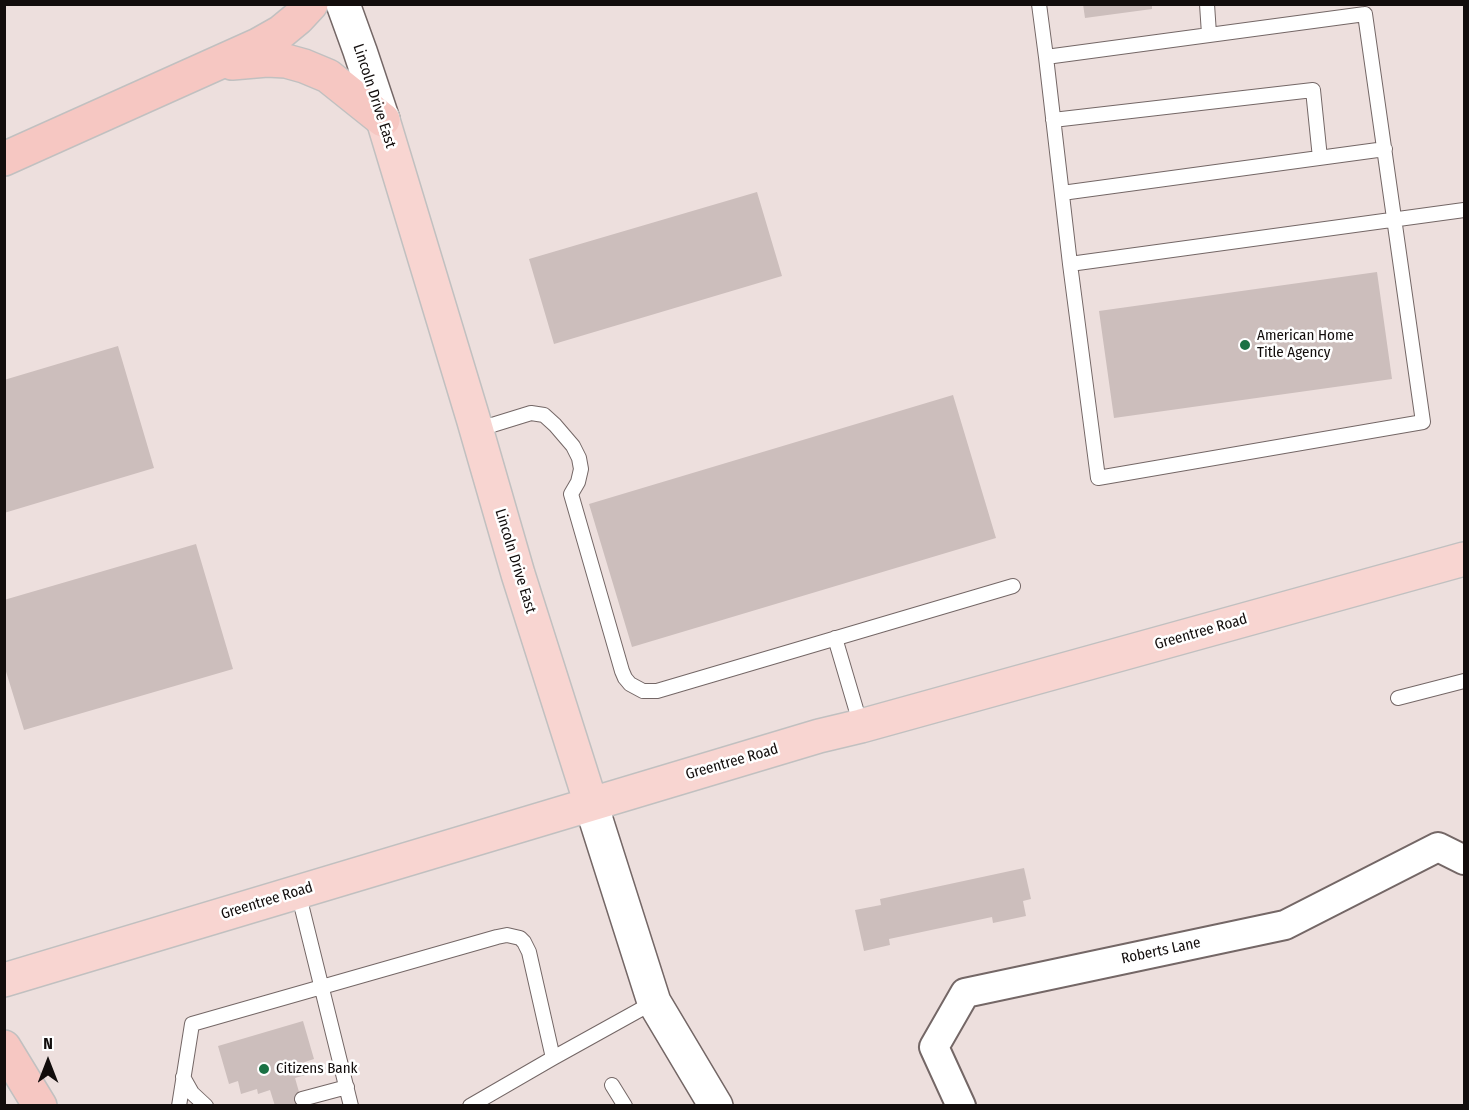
<!DOCTYPE html>
<html>
<head>
<meta charset="utf-8">
<style>
  body { margin:0 }
  #map { position:relative; width:1469px; height:1110px; overflow:hidden; background:#eddfdd; font-family:"Fira Sans Condensed",sans-serif }
  canvas { display:block }
  .frame { position:absolute; inset:0; border:6px solid #120d0c; pointer-events:none }
  .north { position:absolute; left:18px; top:1032px; width:60px; height:60px; -webkit-text-stroke:4px #fff; paint-order:stroke; rotate:0deg; font-size:16px; font-weight:700; line-height:24px; text-align:center; color:#120d0c }
  .north::after { content:''; display:block; margin:auto; width:21px; height:27px; background:#120d0c; clip-path:polygon(50% 0,100% 100%,50% 72%,0 100%) }
</style>
</head>
<body>
<div id="map">
<canvas width="1469" height="1110"></canvas>
<div class="frame"></div>
<div class="north">N</div>
</div>
<script>
const ctx = document.querySelector('canvas').getContext('2d');
ctx.lineJoin = 'round';
function fill(path, color) {
  ctx.fillStyle = color;
  ctx.fill(path, 'evenodd');
}
function toPath(rows) {
  const path = new Path2D();
  for (const r of rows) {
    path.moveTo(r[0], r[1]);
    for (let i = 2; i < r.length; i += 2) path.lineTo(r[i], r[i + 1]);
  }
  return path;
}
function strokePath(path, color, width, dash) {
  ctx.strokeStyle = color;
  ctx.lineWidth = width;
  ctx.lineCap = dash ? 'butt' : 'round';
  ctx.setLineDash(dash || []);
  ctx.stroke(path);
}
function drawText(font, color, halo, rows, align = 'center') {
  ctx.font = font + ' "Fira Sans Condensed",sans-serif';
  ctx.lineWidth = 5;
  ctx.setLineDash([]);
  ctx.textBaseline = 'middle';
  ctx.strokeStyle = halo;
  ctx.fillStyle = color;
  for (const [text, x, y, turn = 0] of rows) {
    ctx.save();
    ctx.translate(x, y);
    ctx.rotate((+turn || 0) * Math.PI / 180);
    ctx.textAlign = isNaN(turn) ? turn : align;
    if (halo) ctx.strokeText(text, 0, 0);
    ctx.fillText(text, 0, 0);
    ctx.restore();
  }
}
fill(toPath([
  [1083,4,1152,4,1152,9,1085,18],
  [757,192,782,276,554,344,529,259],
  [1377,272,1392,379,1114,418,1099,311],
  [118,346,154,468,4,513,4,380],
  [953,395,996,538,632,647,589,504],
  [196,544,233,669,24,730,4,665,4,600],
  [1024,868,1031,899,1023,901,1026,916,993,923,992,917,889,939,890,945,864,951,855,910,881,905,880,899],
  [303,1021,314,1059,302,1063,305,1075,295,1078,303,1106,275,1106,270,1090,258,1094,257,1089,241,1094,238,1081,229,1084,218,1046]
]), '#ccbebc');
const service = toPath([
  [1039,4,1046,57],
  [1207,4,1209,34],
  [1365,14,1423,422,1098,478,1070,264,1046,57,1365,14],
  [1053,120,1313,90,1320,158],
  [1062,193,1385,149],
  [1070,264,1464,210],
  [476,430,531,413,544,415,555,425,573,446,579,458,581,469,578,482,571,494,622,671,625,678,630,684,643,691,657,691,1013,586],
  [835,638,861,726],
  [1398,698,1464,681],
  [298,892,351,1106],
  [183,1077,192,1093,206,1106],
  [612,1085,625,1106],
  [302,1099,347,1087],
  [179,1106,192,1024,497,937,507,935,520,938,524,942,529,952,553,1058],
  [470,1106,553,1058,654,1002]
]);
const minor = toPath([
  [961,1106,934,1047,965,993,1285,925,1438,847,1464,860]
]);
const tertiary = toPath([
  [343,4,360,51,383,120],
  [591,804,654,1002,716,1106]
]);
const primary = toPath([
  [383,120,473,418,518,574,591,804],
  [4,980,819,736,861,726,1464,559]
]);
const trunk = toPath([
  [232,63,267,60,286,61,304,66,328,76,383,120],
  [4,159,258,45,281,32,298,18,311,4],
  [4,1047,40,1106]
]);
strokePath(service, '#746766', 16);
strokePath(minor, '#746766', 32);
strokePath(tertiary, '#746766', 36);
strokePath(primary, '#c1c0c0', 36);
strokePath(trunk, '#c1c0c0', 36);
strokePath(service, '#fff', 14);
strokePath(minor, '#fff', 28);
strokePath(tertiary, '#fff', 33);
strokePath(primary, '#f8d5d1', 33);
strokePath(trunk, '#f6c7c2', 33);
for (const [x, y, r, color] of [
  [1245,345,6,"#1a7144"],
  [264,1069,6,"#1a7144"]
]) {
  const dot = new Path2D();
  dot.arc(x, y, r, 0, 2 * Math.PI);
  ctx.fillStyle = color;
  ctx.fill(dot);
  strokePath(dot, '#fff', 2);
}
drawText('15px', '#120d0c', '#fff', [
  ["Lincoln Drive East",374,96,72],
  ["Lincoln Drive East",515,561,73],
  ["Greentree Road",1201,632,-16],
  ["Greentree Road",732,762,-16],
  ["Greentree Road",267,901,-17],
  ["Roberts Lane",1161,951,-12]
]);
drawText('15px', '#120d0c', '#fff', [
  ["American Home",1257,336],
  ["Title Agency",1257,353],
  ["Citizens Bank",276,1069]
], 'left');
</script>
</body>
</html>
